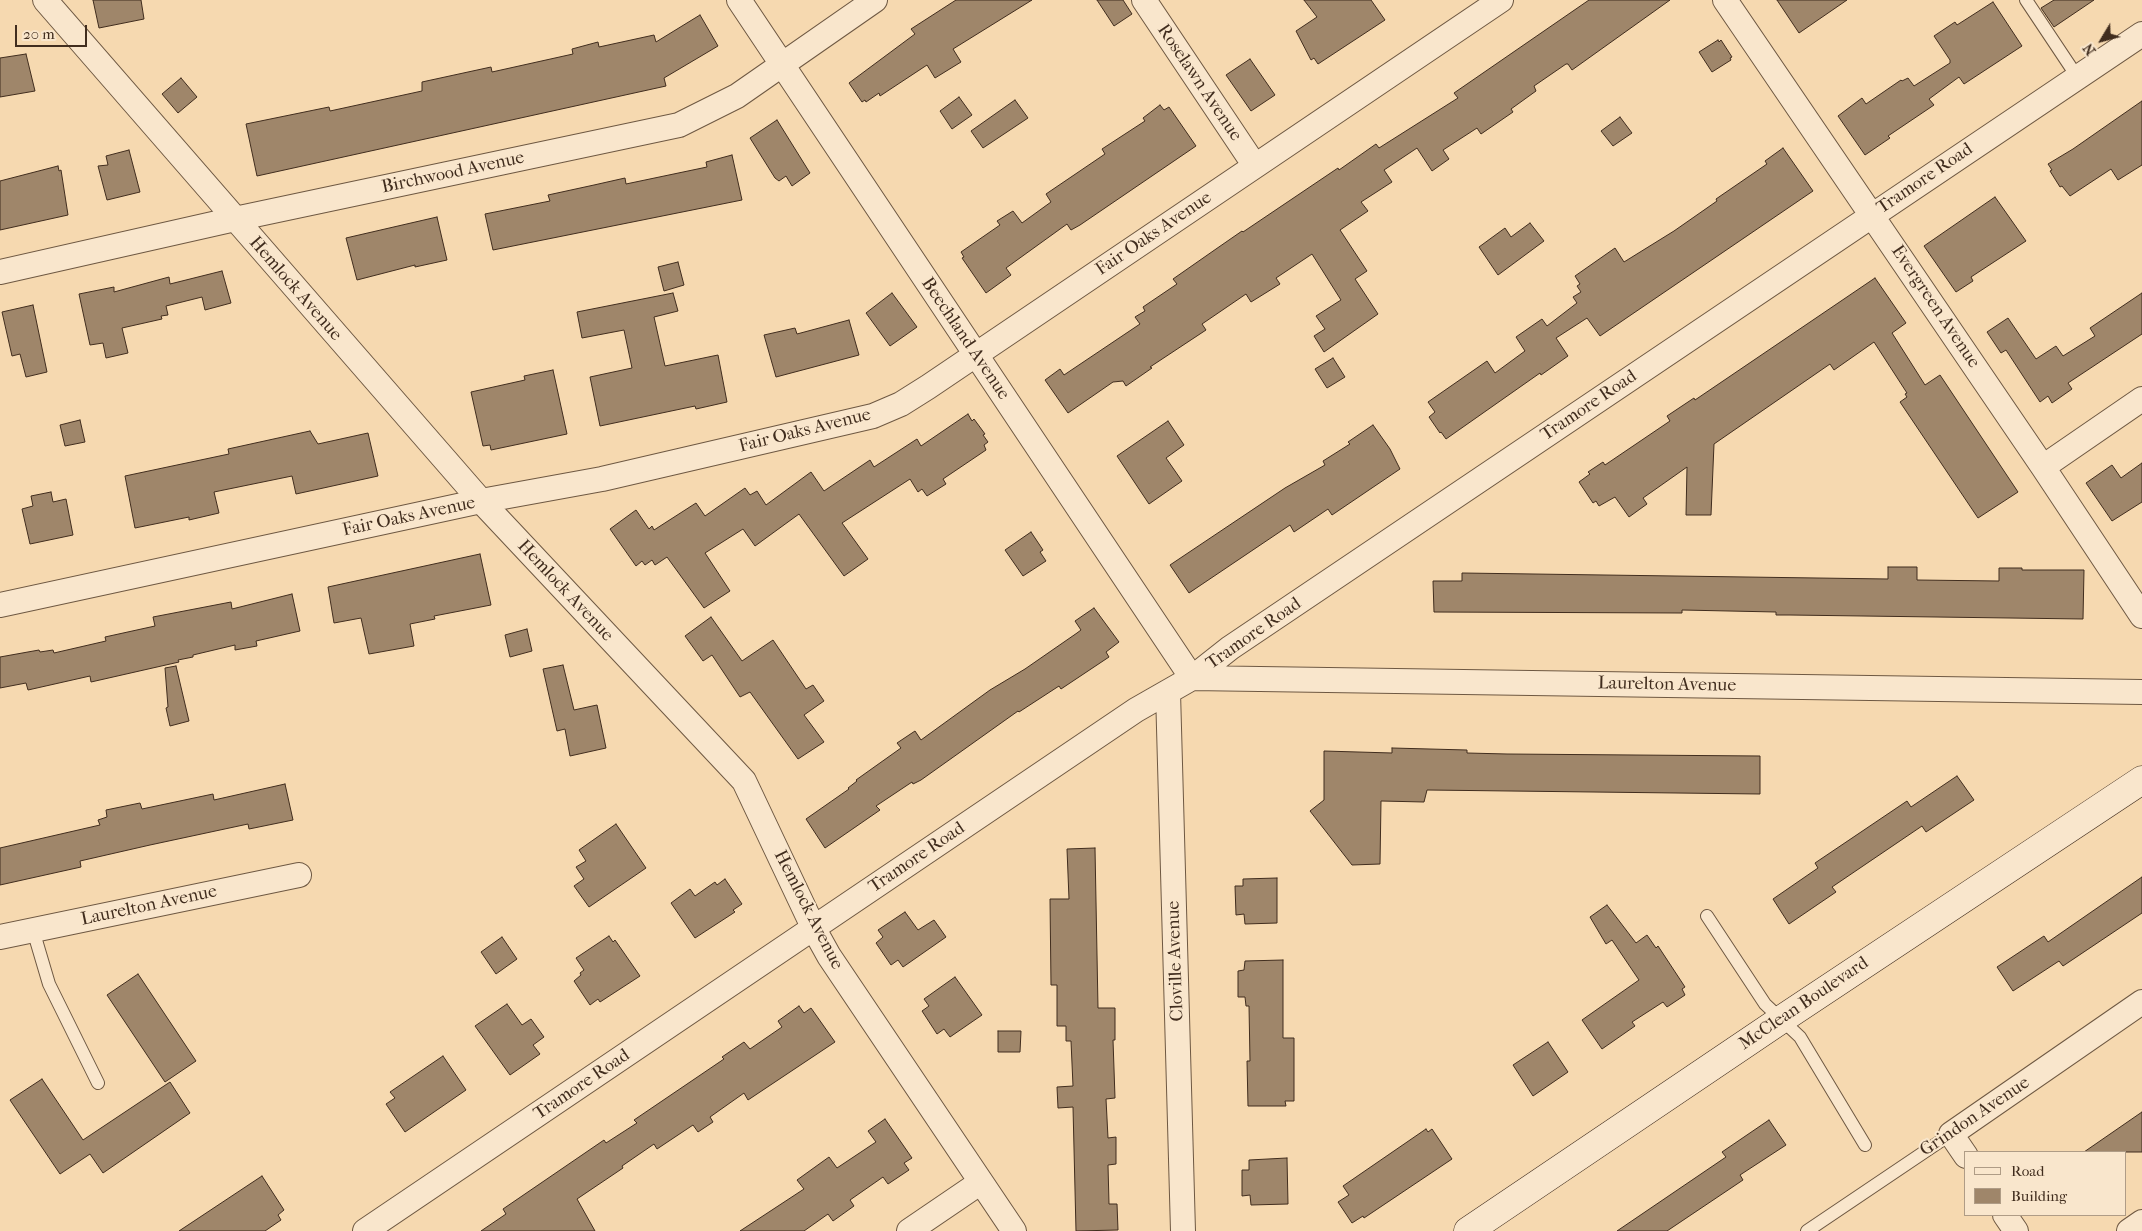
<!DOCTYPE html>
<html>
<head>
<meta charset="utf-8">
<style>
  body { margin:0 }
  #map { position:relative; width:2142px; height:1231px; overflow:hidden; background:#f6d9b0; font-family:"IM FELL French Canon",serif }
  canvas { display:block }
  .legend { position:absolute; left:1964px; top:1151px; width:162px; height:65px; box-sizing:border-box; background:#f9e6cc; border:1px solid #af9c86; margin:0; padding:6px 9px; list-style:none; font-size:15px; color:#412d1e }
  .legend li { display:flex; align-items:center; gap:10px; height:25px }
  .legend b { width:25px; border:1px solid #af9c86 }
  .north { position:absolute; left:2077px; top:15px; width:50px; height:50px; -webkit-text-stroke:4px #f9e6cc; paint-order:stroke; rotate:233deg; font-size:14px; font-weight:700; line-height:20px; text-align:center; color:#412d1e }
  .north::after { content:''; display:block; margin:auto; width:18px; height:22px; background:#412d1e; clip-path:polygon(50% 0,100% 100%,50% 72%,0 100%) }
  .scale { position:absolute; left:15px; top:25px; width:72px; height:22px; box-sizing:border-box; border:2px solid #412d1e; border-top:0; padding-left:6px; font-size:15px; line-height:18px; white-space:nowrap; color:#412d1e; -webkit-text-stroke:4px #f9e6cc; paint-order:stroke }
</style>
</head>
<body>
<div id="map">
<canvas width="2142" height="1231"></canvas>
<ul class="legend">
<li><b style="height:6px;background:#f9e6cc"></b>Road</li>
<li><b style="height:14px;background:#9f866a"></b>Building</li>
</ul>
<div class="north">N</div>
<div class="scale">20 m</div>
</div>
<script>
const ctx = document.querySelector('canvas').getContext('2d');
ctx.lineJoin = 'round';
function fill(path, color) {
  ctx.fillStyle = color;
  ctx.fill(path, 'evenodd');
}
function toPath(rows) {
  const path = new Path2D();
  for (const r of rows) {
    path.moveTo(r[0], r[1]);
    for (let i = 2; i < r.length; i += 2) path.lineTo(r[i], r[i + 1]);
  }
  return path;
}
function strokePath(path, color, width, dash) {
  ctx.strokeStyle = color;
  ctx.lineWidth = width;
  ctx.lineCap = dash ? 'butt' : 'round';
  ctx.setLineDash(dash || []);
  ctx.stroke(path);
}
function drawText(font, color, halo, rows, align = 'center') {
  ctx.font = font + ' "IM FELL French Canon",serif';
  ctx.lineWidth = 4;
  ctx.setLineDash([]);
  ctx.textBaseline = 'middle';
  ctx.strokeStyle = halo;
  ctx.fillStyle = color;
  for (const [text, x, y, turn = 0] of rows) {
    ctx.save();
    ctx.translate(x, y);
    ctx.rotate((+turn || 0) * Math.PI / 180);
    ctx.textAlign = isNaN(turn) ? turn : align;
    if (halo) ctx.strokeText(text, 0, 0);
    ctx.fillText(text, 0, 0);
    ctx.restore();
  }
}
const building = toPath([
  [93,0,141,0,144,19,99,28,93,0],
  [956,0,1032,0,953,49,961,62,935,78,927,65,880,96,879,93,866,102,865,100,862,102,849,83,915,34,911,29,956,0],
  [1097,0,1123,0,1132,14,1114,26,1097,0],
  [1304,0,1371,0,1385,20,1318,64,1314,58,1311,60,1296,31,1317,17,1304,0],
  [1589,0,1670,0,1572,70,1568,64,1566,64,1534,86,1536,91,1511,109,1513,112,1481,134,1477,128,1443,150,1449,159,1432,171,1417,148,1384,170,1392,182,1361,202,1368,211,1340,230,1367,271,1355,279,1378,314,1324,352,1314,336,1325,329,1316,316,1341,300,1312,254,1276,278,1280,284,1251,302,1246,294,1202,324,1206,330,1150,367,1152,368,1126,386,1123,381,1113,382,1068,413,1045,380,1060,369,1064,375,1140,324,1135,317,1145,311,1143,307,1177,284,1173,279,1216,249,1242,231,1243,232,1338,168,1339,170,1376,144,1379,148,1458,98,1454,93,1589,0],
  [1777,0,1847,0,1799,33,1777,0],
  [2054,0,2094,0,2054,27,2041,8,2054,0],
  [1993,2,2022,46,1964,84,1959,77,1929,99,1934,105,1888,136,1890,138,1865,155,1838,116,1862,98,1866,104,1901,80,1902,81,1908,78,1914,86,1950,63,1950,60,1934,36,1955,22,1957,25,1993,2],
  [700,15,718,46,664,78,666,86,257,176,246,124,329,107,330,111,422,91,422,82,491,67,492,72,573,54,572,49,598,42,599,47,654,35,656,42,700,15],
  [1718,40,1719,42,1721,40,1732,57,1730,58,1731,60,1712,72,1699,52,1718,40],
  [26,54,35,91,0,97,0,58,26,54],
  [1250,59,1275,95,1251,111,1226,75,1250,59],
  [181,78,197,97,178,113,162,94,181,78],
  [959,97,972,115,952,129,940,111,959,97],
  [1015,100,1028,118,983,148,971,131,1015,100],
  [2142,101,2142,165,2118,180,2111,169,2070,196,2062,186,2060,187,2050,171,2052,170,2048,164,2073,149,2142,101],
  [1160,105,1164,110,1169,107,1196,146,1080,225,1071,230,1067,224,1006,268,1011,275,986,293,962,258,964,257,961,252,1000,225,997,221,1013,211,1022,223,1051,202,1046,194,1105,154,1102,149,1145,121,1143,118,1160,105],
  [1620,117,1632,133,1613,146,1601,131,1620,117],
  [777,120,810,173,792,186,786,176,779,181,775,178,750,138,777,120],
  [1783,148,1813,191,1600,336,1587,318,1556,338,1568,356,1541,375,1540,373,1446,439,1441,432,1440,433,1429,417,1435,412,1428,402,1487,361,1495,373,1525,351,1516,337,1542,319,1547,326,1577,303,1573,297,1581,292,1577,286,1580,284,1575,276,1615,248,1624,262,1674,231,1717,201,1716,199,1767,164,1765,161,1783,148],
  [129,150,140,192,107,200,98,166,108,165,106,156,129,150],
  [732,155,742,200,493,250,485,214,550,201,548,195,594,185,625,178,626,184,707,167,706,162,732,155],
  [58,166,59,171,61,170,68,215,0,230,0,181,58,166],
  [1995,197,2026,241,1971,277,1973,281,1956,292,1924,246,1995,197],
  [437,217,447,260,415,267,415,265,357,280,346,238,437,217],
  [1530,223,1544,241,1498,275,1479,247,1505,228,1511,237,1530,223],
  [678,262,684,285,664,291,658,267,678,262],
  [222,271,231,303,205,310,202,297,166,306,168,315,161,316,162,319,122,328,128,353,106,358,103,343,90,345,79,294,114,287,114,292,169,277,170,284,222,271],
  [1875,278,1906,323,1892,333,1925,385,1940,375,2018,492,1978,518,1900,402,1907,397,1905,394,1907,393,1874,342,1834,370,1830,364,1714,444,1711,515,1686,515,1687,467,1643,498,1647,504,1629,517,1615,497,1599,506,1596,501,1593,503,1579,482,1590,474,1588,472,1603,462,1605,465,1670,421,1667,416,1694,398,1695,400,1875,278],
  [673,293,678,311,654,317,665,366,718,355,727,402,696,409,695,406,600,426,590,377,632,368,624,330,582,338,577,312,673,293],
  [892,293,917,327,890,346,866,313,892,293],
  [2142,293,2142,334,2068,383,2072,389,2052,403,2048,396,2040,402,2006,350,2001,353,1987,332,2008,318,2036,359,2056,346,2063,356,2095,336,2090,328,2142,293],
  [33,305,47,372,26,377,20,354,12,356,2,312,33,305],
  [849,320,859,355,776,377,764,335,795,328,797,334,849,320],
  [1333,358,1345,377,1327,388,1315,369,1333,358],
  [553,370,567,434,491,450,490,445,483,446,471,392,525,380,524,376,553,370],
  [968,414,972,421,974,419,985,434,983,435,988,442,984,445,986,450,943,479,946,484,927,496,922,489,918,492,910,479,842,523,868,559,844,576,799,514,755,546,743,529,705,553,730,591,704,608,667,557,655,565,652,560,645,565,642,561,636,566,610,529,636,510,649,529,652,526,654,530,696,503,705,516,745,488,750,495,757,491,766,505,811,472,824,491,870,460,874,467,917,439,921,446,968,414],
  [80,420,85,442,65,446,60,425,80,420],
  [1168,421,1184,445,1166,458,1182,481,1149,504,1117,456,1168,421],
  [1373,425,1390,449,1400,469,1332,515,1328,509,1294,532,1290,525,1189,593,1170,565,1285,488,1325,465,1323,461,1350,444,1348,442,1373,425],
  [310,431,318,444,368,433,378,476,296,494,292,476,214,492,219,513,189,520,189,517,135,528,125,476,229,454,228,449,310,431],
  [2142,463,2142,502,2112,521,2086,483,2112,465,2121,478,2142,463],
  [51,492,53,502,66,499,73,535,30,544,22,509,33,506,31,496,51,492],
  [1031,532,1043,550,1040,552,1046,561,1023,576,1005,550,1031,532],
  [480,554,491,605,434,616,435,619,410,624,414,646,369,654,361,618,334,623,328,587,480,554],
  [1888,567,1917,567,1917,580,1999,581,1999,568,2022,568,2022,570,2084,570,2083,619,1790,615,1776,615,1776,612,1682,610,1682,613,1434,612,1433,581,1462,581,1462,573,1888,579,1888,567],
  [292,594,300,631,256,641,257,646,235,650,235,645,193,655,193,657,178,660,179,662,91,682,90,676,28,690,26,683,0,688,0,657,39,650,40,652,53,650,54,653,106,641,105,637,155,626,153,617,231,602,232,609,292,594],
  [1094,608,1119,642,1106,652,1109,657,1061,689,1059,686,1019,712,1018,711,921,780,913,784,912,782,876,806,880,810,825,848,806,819,849,789,848,788,857,781,856,780,901,748,897,743,915,731,921,740,990,690,1025,669,1077,633,1081,630,1075,621,1094,608],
  [711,617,742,661,773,640,806,689,813,685,824,701,804,715,824,742,798,759,750,692,740,697,712,655,703,661,685,636,711,617],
  [527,629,532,651,510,657,505,635,527,629],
  [563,665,574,710,597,705,606,748,570,756,565,729,557,731,543,669,563,665],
  [176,666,189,721,170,726,166,708,168,707,165,668,176,666],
  [1392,748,1467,750,1467,753,1507,754,1760,756,1760,794,1427,790,1424,802,1381,801,1380,864,1352,865,1310,811,1324,800,1324,751,1392,753,1392,748],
  [1957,776,1974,800,1926,832,1922,826,1832,887,1836,892,1789,924,1773,899,1818,868,1815,863,1907,801,1911,807,1957,776],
  [285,784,293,820,249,829,248,824,150,845,80,861,81,867,0,885,0,848,100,825,98,820,107,817,106,810,140,803,142,809,213,794,214,800,285,784],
  [616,824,646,868,589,907,574,886,584,879,576,867,586,861,579,850,616,824],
  [1095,848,1098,1008,1115,1008,1115,1040,1113,1040,1115,1098,1106,1099,1108,1138,1116,1137,1116,1164,1108,1165,1109,1204,1117,1204,1118,1230,1076,1231,1073,1107,1058,1108,1057,1087,1073,1086,1071,1041,1066,1041,1066,1026,1057,1026,1057,985,1051,985,1050,899,1069,899,1067,849,1095,848],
  [2142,877,2142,913,2063,966,2059,961,2013,991,1997,967,2044,936,2048,942,2142,877],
  [1277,878,1277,923,1245,924,1244,914,1236,915,1235,886,1243,886,1243,879,1277,878],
  [725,879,742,904,733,910,735,912,695,938,671,903,690,889,695,896,715,882,717,885,725,879],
  [1607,905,1636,943,1647,935,1656,948,1658,946,1685,987,1682,989,1685,995,1667,1007,1663,1002,1632,1022,1635,1026,1602,1049,1582,1020,1639,980,1612,940,1606,944,1590,917,1607,905],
  [905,912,918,930,934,920,946,937,903,967,898,960,891,965,876,943,883,937,878,930,905,912],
  [609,936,613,942,615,940,640,976,600,1002,598,999,590,1005,574,981,581,975,580,973,584,970,576,958,609,936],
  [502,937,517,959,496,974,481,952,502,937],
  [1283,960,1283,1038,1294,1038,1294,1101,1285,1101,1286,1106,1248,1106,1247,1061,1250,1061,1249,1006,1246,1006,1245,997,1238,997,1238,971,1244,970,1245,961,1283,960],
  [138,974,196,1061,165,1082,107,995,138,974],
  [955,977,982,1015,950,1037,944,1029,937,1034,922,1011,929,1006,924,999,955,977],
  [507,1004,522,1025,531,1019,544,1037,533,1045,540,1054,510,1075,475,1026,507,1004],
  [799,1006,804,1013,811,1008,835,1042,748,1100,744,1093,710,1117,713,1122,698,1132,693,1125,657,1149,654,1144,622,1166,623,1168,577,1199,595,1231,481,1231,506,1214,503,1209,604,1140,606,1143,637,1123,634,1120,724,1059,722,1057,744,1042,750,1049,782,1027,778,1021,799,1006],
  [998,1031,1021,1031,1020,1052,998,1052,998,1031],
  [1548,1042,1568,1072,1533,1096,1513,1065,1548,1042],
  [443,1056,466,1090,405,1132,386,1104,395,1098,390,1092,443,1056],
  [42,1079,83,1140,170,1082,190,1113,103,1173,90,1154,60,1174,10,1100,42,1079],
  [2142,1112,2142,1152,2084,1152,2142,1112],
  [885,1119,912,1158,904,1163,909,1170,888,1184,883,1177,850,1200,854,1206,833,1221,828,1214,804,1231,740,1231,804,1189,797,1180,829,1157,837,1168,876,1142,868,1131,885,1119],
  [1769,1120,1786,1145,1740,1175,1743,1180,1667,1231,1617,1231,1726,1157,1722,1152,1769,1120],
  [1426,1129,1428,1132,1432,1129,1452,1159,1364,1218,1363,1216,1352,1223,1338,1202,1349,1195,1343,1186,1426,1129],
  [1287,1158,1288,1204,1251,1205,1250,1195,1242,1196,1242,1170,1249,1170,1249,1160,1287,1158],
  [262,1176,284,1210,278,1215,281,1220,265,1231,179,1231,262,1176]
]);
fill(building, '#9f866a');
strokePath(building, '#412d1e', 1);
const lane = toPath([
  [2026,0,2078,78],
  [1707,916,1765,1004,1800,1037,1865,1145],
  [33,930,49,984,98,1083],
  [1807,1231,1951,1134]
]);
const street = toPath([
  [45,0,481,501,744,781,814,929,829,956,1014,1231],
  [739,0,1192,678,2142,692],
  [1144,0,1255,166],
  [1725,0,2043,467,2142,616],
  [0,272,235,219,679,125,737,96,875,0],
  [2043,467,2142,399],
  [0,605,481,501,602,479,873,416,901,404,928,387,1501,0],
  [1168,692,1183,1231],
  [0,937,299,875],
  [1966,1156,1951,1134,2142,1002],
  [2005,1215,2016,1231],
  [365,1231,1136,710,1192,678,1230,648,2142,34],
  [909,1231,981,1182],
  [2129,1231,2142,1222]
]);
const secondary = toPath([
  [1468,1231,1782,1019,2142,780]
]);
strokePath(lane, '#6e5842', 14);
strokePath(street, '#6e5842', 26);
strokePath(secondary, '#412d1e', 29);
strokePath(lane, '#f9e6cc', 12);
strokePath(street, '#f9e6cc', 24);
strokePath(secondary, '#f9e6cc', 28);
drawText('18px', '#412d1e', '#f9e6cc', [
  ["Roselawn Avenue",1199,83,56],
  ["Birchwood Avenue",453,173,-12],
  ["Tramore Road",1925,179,-34],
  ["Fair Oaks Avenue",1154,234,-34],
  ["Hemlock Avenue",295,289,49],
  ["Evergreen Avenue",1935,307,56],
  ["Beechland Avenue",965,339,56],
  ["Tramore Road",1589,406,-34],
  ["Fair Oaks Avenue",805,431,-14],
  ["Fair Oaks Avenue",409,517,-12],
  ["Hemlock Avenue",565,591,47],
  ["Tramore Road",1254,634,-35],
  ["Laurelton Avenue",1667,685,1],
  ["Tramore Road",917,858,-34],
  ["Laurelton Avenue",149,906,-12],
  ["Hemlock Avenue",808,910,63],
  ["Cloville Avenue",1176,961,-92],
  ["McClean Boulevard",1804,1004,-34],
  ["Tramore Road",582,1085,-34],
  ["Grindon Avenue",1975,1117,-34]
]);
</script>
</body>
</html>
